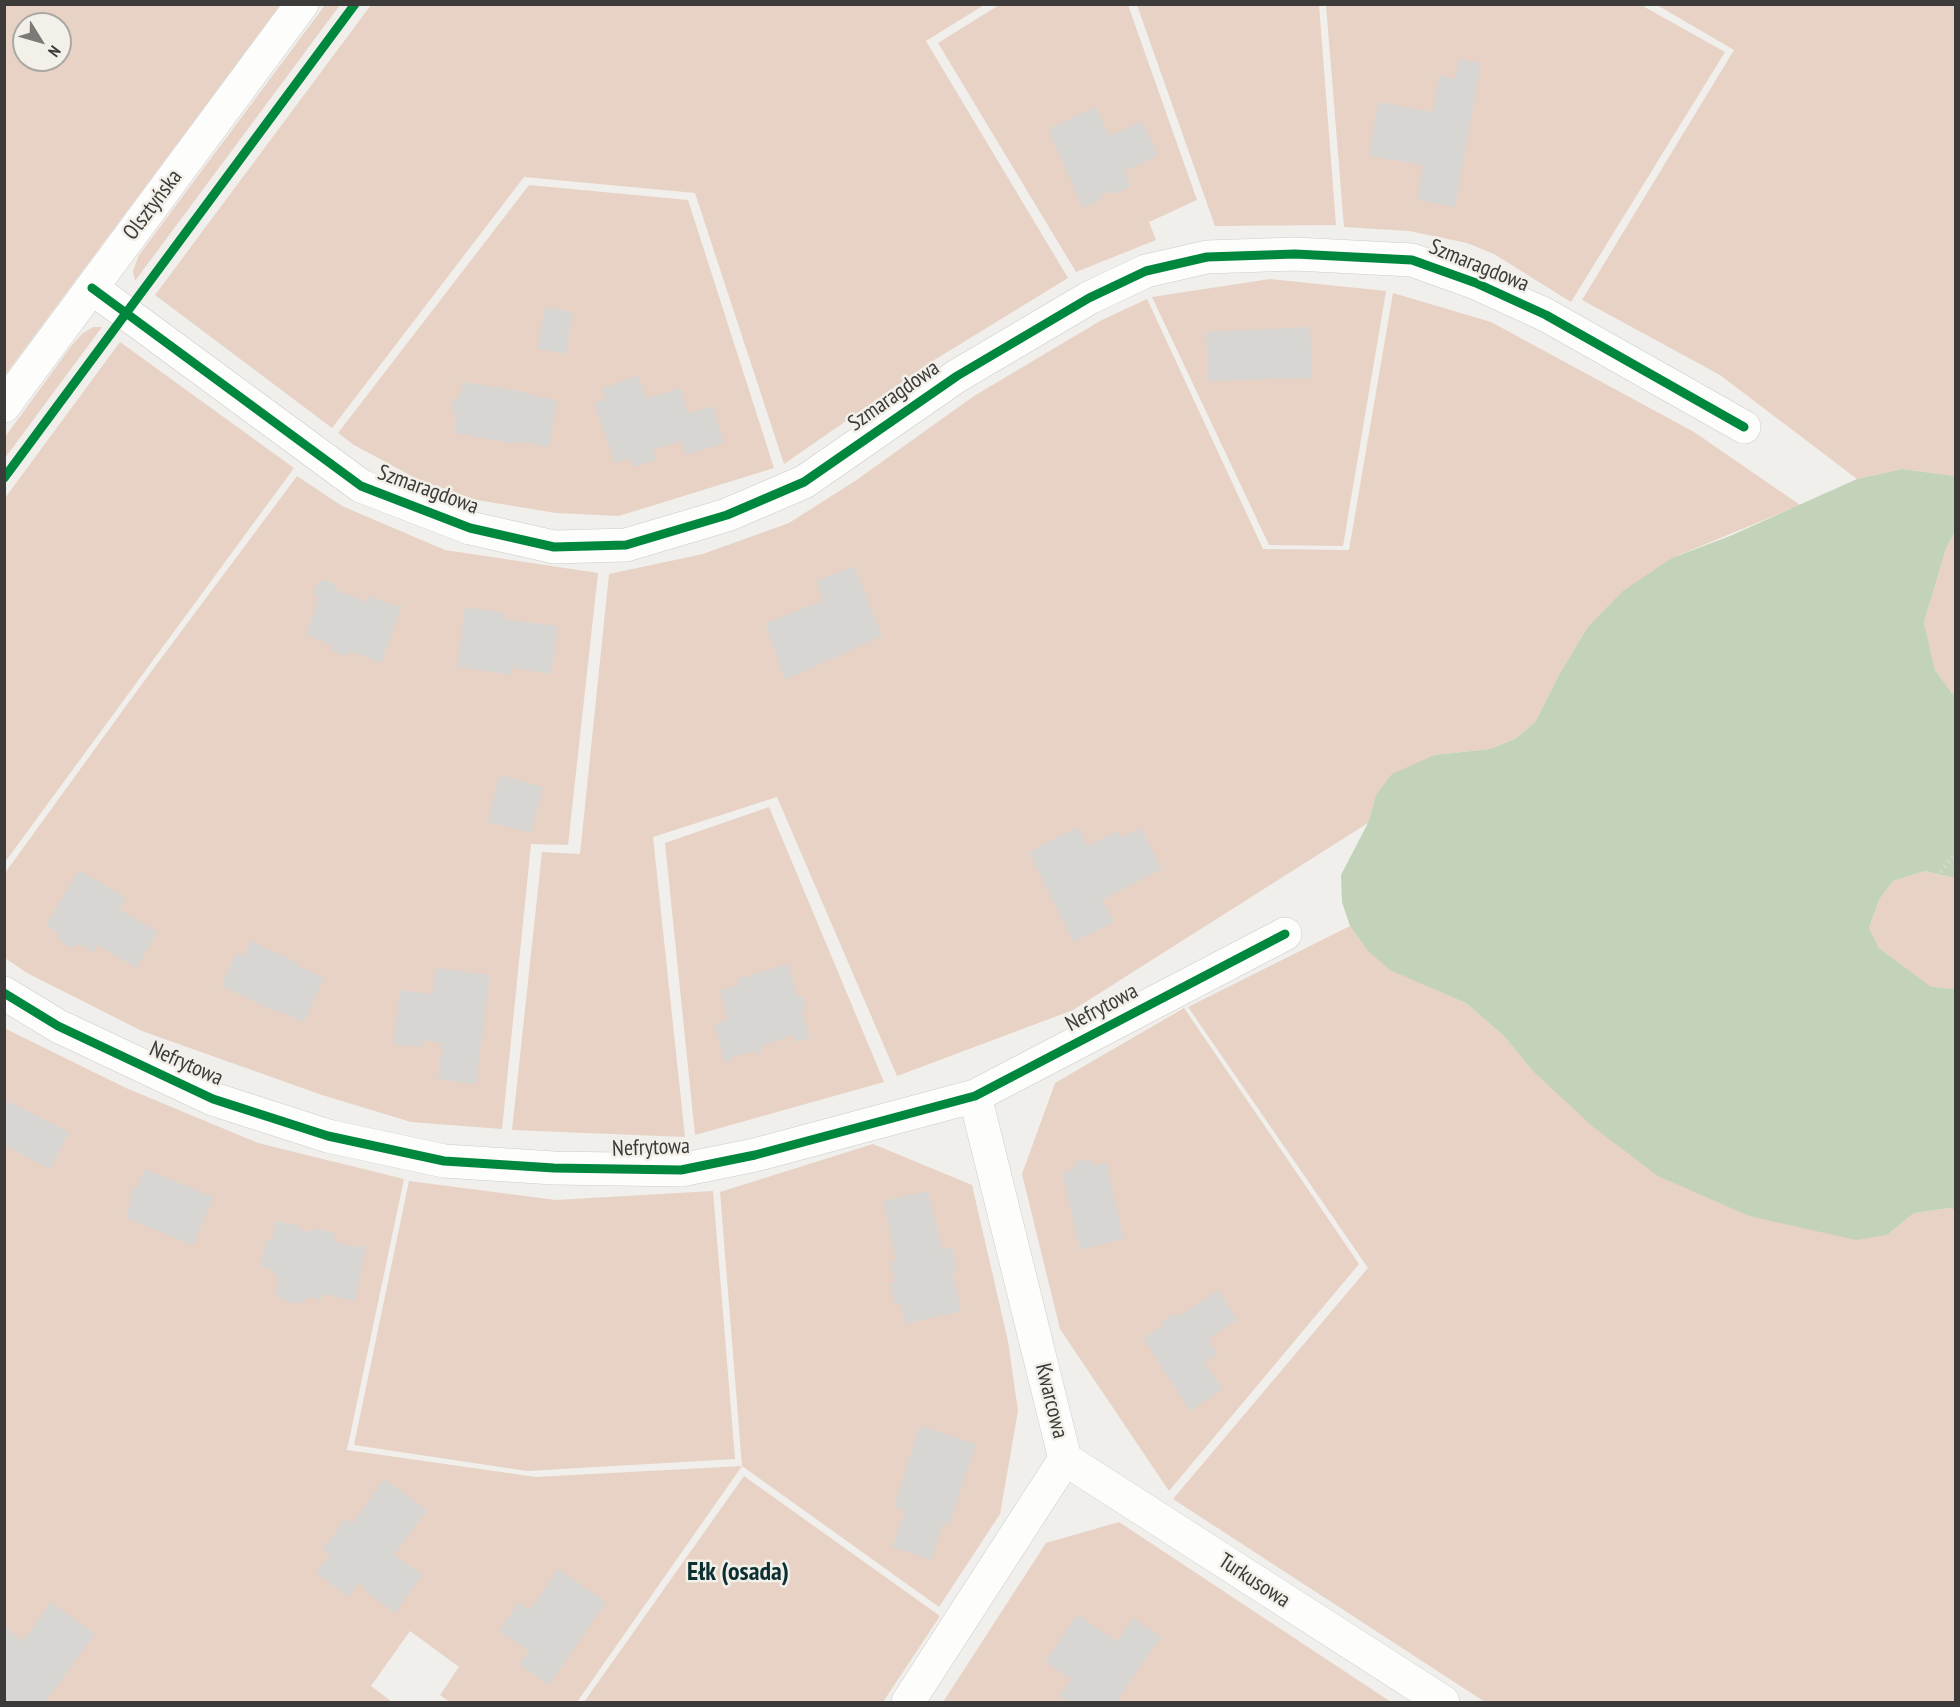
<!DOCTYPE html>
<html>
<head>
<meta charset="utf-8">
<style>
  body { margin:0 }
  #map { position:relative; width:1960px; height:1707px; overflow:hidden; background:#f0efeb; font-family:"PT Sans Narrow",sans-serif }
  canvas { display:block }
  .frame { position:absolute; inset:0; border:6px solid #3c3b39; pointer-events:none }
  .north { position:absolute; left:12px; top:12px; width:60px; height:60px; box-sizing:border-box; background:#f2f0e9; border:2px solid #a9a8a3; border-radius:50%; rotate:127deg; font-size:16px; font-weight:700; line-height:24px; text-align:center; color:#3c3b39 }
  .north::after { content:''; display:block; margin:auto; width:21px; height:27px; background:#7b7a77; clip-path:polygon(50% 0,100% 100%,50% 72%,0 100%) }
</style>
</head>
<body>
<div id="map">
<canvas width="1960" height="1707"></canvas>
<div class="frame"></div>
<div class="north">N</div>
</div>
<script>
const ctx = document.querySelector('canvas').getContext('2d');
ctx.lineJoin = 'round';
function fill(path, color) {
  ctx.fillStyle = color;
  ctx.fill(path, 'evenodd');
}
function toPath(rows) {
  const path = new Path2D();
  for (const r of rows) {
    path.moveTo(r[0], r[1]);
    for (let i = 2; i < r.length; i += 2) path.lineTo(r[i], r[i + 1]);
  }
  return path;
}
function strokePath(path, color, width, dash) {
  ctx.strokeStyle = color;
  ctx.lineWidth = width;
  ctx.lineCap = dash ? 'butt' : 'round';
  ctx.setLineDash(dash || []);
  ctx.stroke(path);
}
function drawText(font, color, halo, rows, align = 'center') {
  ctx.font = font + ' "PT Sans Narrow",sans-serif';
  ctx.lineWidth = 5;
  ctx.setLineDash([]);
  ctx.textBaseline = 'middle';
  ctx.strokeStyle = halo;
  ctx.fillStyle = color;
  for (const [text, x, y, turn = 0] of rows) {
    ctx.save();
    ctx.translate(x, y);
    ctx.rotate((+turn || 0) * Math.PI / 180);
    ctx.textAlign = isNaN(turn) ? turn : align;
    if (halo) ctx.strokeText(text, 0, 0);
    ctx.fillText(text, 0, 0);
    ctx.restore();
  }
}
fill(toPath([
  [5,4,280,5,5,375,4,5],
  [24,24,60,24,60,60,24,60],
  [325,5,340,5,135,281,133,271,139,255],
  [371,5,984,5,926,41,1068,278,931,362,784,464,695,193,524,177,332,428,155,295],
  [999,5,1128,5,1197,200,1149,222,1156,240,1076,272,938,43],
  [1137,5,1319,5,1336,225,1215,226],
  [1326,5,1641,5,1725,52,1571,302,1494,254,1467,243,1409,231,1344,227],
  [1657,5,1955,5,1955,476,1902,469,1857,479,1720,375,1582,300,1734,50],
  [529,185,688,200,774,468,619,516,556,513,477,500,421,481,354,445,338,433],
  [1270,279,1386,291,1343,546,1269,545,1152,297],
  [1393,293,1491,322,1694,432,1800,505,1672,558,1587,628,1560,673,1535,722,1515,739,1490,749,1435,755,1376,795,1368,823,1073,1010,897,1076,777,797,653,837,685,1137,512,1130,542,852,580,854,609,574,703,554,789,523,855,481,974,396,1100,321,1147,299,1263,549,1349,550],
  [93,327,102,327,5,458,5,437,72,345,83,333],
  [120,342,294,468,5,862,5,498],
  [297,476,342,506,445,550,598,573,568,845,531,844,502,1129,411,1122,322,1095,142,1031,27,973,5,958,5,873,139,688],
  [1955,531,1955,697,1935,670,1924,622,1946,549],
  [769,807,884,1082,695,1135,665,843],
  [1925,871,1955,878,1955,989,1931,988,1879,948,1869,928,1879,900,1893,881],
  [1350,926,1367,950,1432,988,1466,1003,1504,1036,1533,1071,1887,1235,1914,1213,1950,1208,1955,1210,1955,1702,1485,1702,1173,1499,1368,1268,1188,1007],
  [1184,1008,1359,1264,1169,1491,1060,1329,1022,1174,1055,1083],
  [4,1028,126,1088,258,1143,404,1179,347,1450,536,1477,742,1466,720,1192,873,1144,972,1185,1008,1341,1018,1411,1000,1514,939,1607,742,1466,577,1702,450,1702,440,1695,459,1667,410,1631,371,1686,392,1702,5,1702],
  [409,1181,556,1200,713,1191,735,1459,527,1471,354,1445],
  [744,1476,940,1616,883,1702,584,1702],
  [1119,1522,1391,1702,943,1702,1046,1543]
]), '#e8d2c5');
fill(toPath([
  [1902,469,1955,476,1955,531,1946,549,1924,622,1935,670,1955,697,1955,878,1925,871,1893,881,1879,900,1869,928,1879,948,1931,987,1955,989,1955,1210,1950,1208,1914,1213,1887,1235,1856,1240,1749,1216,1658,1176,1592,1126,1533,1071,1504,1036,1466,1003,1390,970,1367,950,1350,926,1342,902,1341,875,1368,823,1376,795,1392,774,1435,755,1490,749,1515,739,1535,722,1560,673,1587,628,1623,591,1672,558,1730,536,1857,479]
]), '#c2d3b9');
fill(toPath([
  [1459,59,1481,63,1455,207,1417,200,1423,165,1369,156,1378,102,1433,112,1439,75,1455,79],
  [1096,107,1109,136,1142,121,1158,156,1124,171,1131,186,1112,195,1111,191,1100,196,1102,199,1083,208,1048,129],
  [545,307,573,312,566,354,538,349],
  [1310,327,1312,378,1208,381,1206,332],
  [638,375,646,399,680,388,688,413,712,406,724,443,686,455,681,441,653,450,656,460,633,467,630,458,615,463,594,403,606,399,602,389],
  [462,382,525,392,525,394,557,400,549,447,517,441,516,444,454,433,456,416,452,409,453,402,460,396],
  [854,566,882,636,785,680,765,623,823,601,817,581],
  [325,580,333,583,338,591,367,602,370,595,374,596,374,598,397,607,398,604,402,605,381,663,350,651,348,656,331,650,332,645,305,635,318,601,314,593,315,587,320,582],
  [465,607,505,613,504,619,558,626,551,674,512,668,512,675,457,667],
  [500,775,543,787,531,833,487,822],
  [1078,827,1087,846,1118,831,1121,838,1141,828,1162,869,1102,900,1114,922,1074,942,1029,852],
  [79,870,126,898,119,909,158,932,136,968,98,945,93,953,80,945,71,948,60,941,57,932,46,925],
  [251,941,298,963,297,965,324,978,304,1022,276,1010,276,1012,221,986,236,953,244,956],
  [788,964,797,995,803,998,806,1007,802,1014,810,1038,795,1042,793,1035,761,1046,762,1052,756,1054,755,1051,730,1058,731,1061,725,1063,714,1024,728,1020,720,991,739,985,737,979],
  [436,968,490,975,476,1084,438,1079,442,1043,423,1040,422,1047,393,1044,400,990,432,994],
  [8,1101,69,1132,50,1169,4,1145,4,1109],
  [1088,1159,1095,1165,1106,1162,1124,1239,1080,1250,1062,1173,1073,1170,1076,1162],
  [145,1169,213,1197,193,1246,125,1217,131,1202,130,1198,134,1188,138,1185],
  [928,1191,942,1249,952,1247,957,1270,952,1271,961,1311,905,1324,901,1304,895,1305,890,1283,895,1281,890,1262,896,1260,883,1201],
  [276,1221,300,1226,299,1229,311,1232,311,1228,335,1233,334,1240,338,1241,338,1243,360,1248,360,1245,366,1247,355,1301,322,1294,321,1300,307,1297,305,1303,293,1303,275,1296,279,1280,272,1269,260,1267,266,1239,272,1240],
  [1219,1290,1237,1320,1208,1339,1218,1354,1204,1362,1223,1389,1190,1411,1143,1338,1161,1327,1163,1321,1173,1314,1179,1316],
  [920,1426,976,1444,949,1525,943,1523,931,1560,892,1547,905,1511,894,1507],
  [384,1479,427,1510,394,1555,422,1575,395,1613,364,1590,365,1588,359,1583,348,1597,316,1573,330,1554,323,1550,345,1519,352,1524],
  [558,1569,606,1602,549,1685,519,1664,529,1651,499,1631,519,1602,530,1610],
  [51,1602,95,1634,45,1702,4,1702,4,1691,7,1687,4,1685,4,1627,23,1641],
  [1077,1615,1117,1641,1133,1618,1161,1637,1116,1702,1069,1702,1059,1696,1071,1679,1045,1662]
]), '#d7d6d3');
const minor = toPath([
  [92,288,361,486,470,528,554,547,626,545,727,515,804,482,957,376,1089,298,1146,271,1207,257,1295,254,1412,260,1476,283,1546,315,1744,427],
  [4,993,58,1026,213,1099,328,1136,444,1161,554,1168,681,1170,755,1155,975,1096,1285,934],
  [1065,1459,1443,1702],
  [908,1702,1065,1459,975,1096]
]);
const tertiary = toPath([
  [4,406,302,4]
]);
strokePath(minor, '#cccbc8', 34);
strokePath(tertiary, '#cccbc8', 34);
strokePath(toPath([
  [1933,881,1956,853]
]), '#dbdbd9', 4, [1.5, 4.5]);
strokePath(minor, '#fdfdfc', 33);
strokePath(tertiary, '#fdfdfc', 33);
strokePath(toPath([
  [92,288,361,486,470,528,554,547,626,545,727,515,804,482,957,376,1089,298,1146,271,1207,257,1295,254,1412,260,1476,283,1546,315,1744,427],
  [4,478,355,4],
  [4,993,58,1026,213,1099,328,1136,444,1161,554,1168,681,1170,755,1155,975,1096,1285,934]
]), '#00873e', 9);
drawText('22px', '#3c3b39', '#f2f0e9', [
  ["Olsztyńska",153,205,-53],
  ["Szmaragdowa",1479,266,22],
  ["Szmaragdowa",894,396,-35],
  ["Szmaragdowa",428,490,20],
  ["Nefrytowa",1102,1008,-28],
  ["Nefrytowa",186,1064,24],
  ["Nefrytowa",651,1148,-2],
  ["Kwarcowa",1051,1401,76],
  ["Turkusowa",1254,1581,33]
]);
drawText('bold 26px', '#0c3032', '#f2f0e9', [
  ["Ełk (osada)",738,1573]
]);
</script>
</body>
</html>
